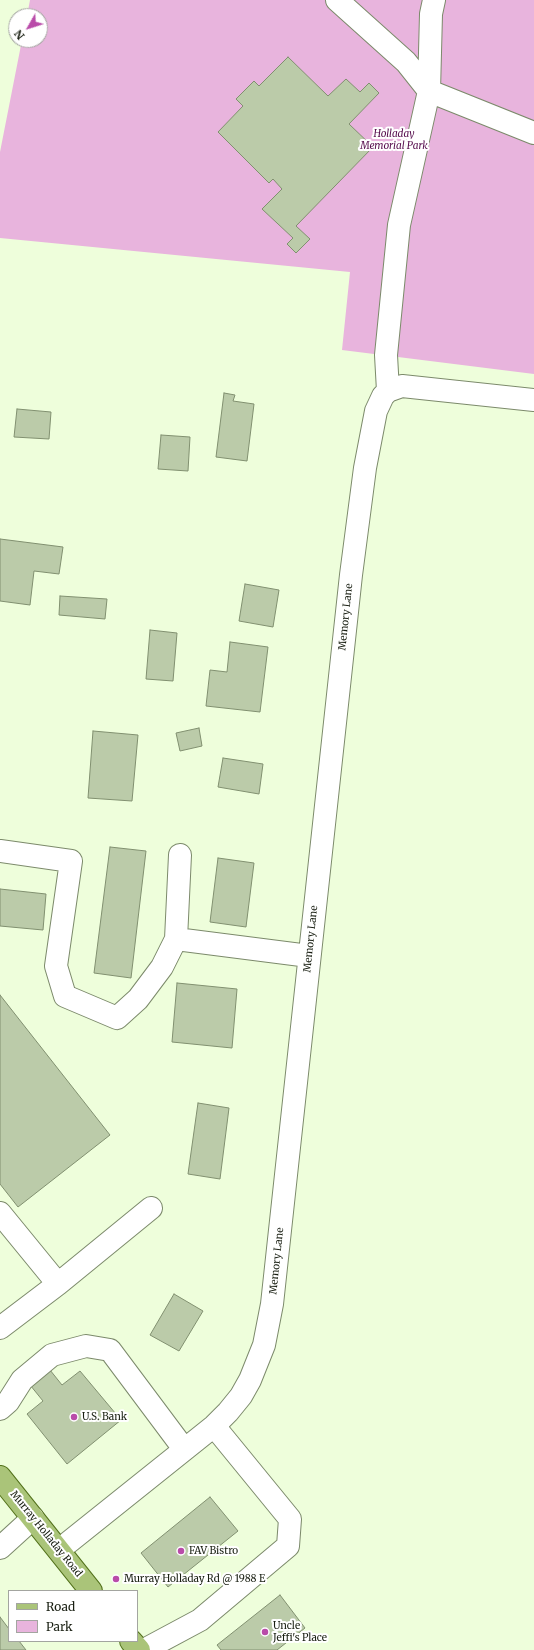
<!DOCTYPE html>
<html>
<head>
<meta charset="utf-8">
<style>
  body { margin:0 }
  #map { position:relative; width:534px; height:1650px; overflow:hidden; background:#eefedb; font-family:Merriweather,serif }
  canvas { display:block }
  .legend { position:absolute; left:8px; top:1590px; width:130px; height:52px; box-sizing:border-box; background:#fff; border:1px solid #a3a5a0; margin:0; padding:5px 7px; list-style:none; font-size:12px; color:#181e11 }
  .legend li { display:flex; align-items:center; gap:8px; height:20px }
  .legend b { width:20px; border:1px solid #a3a5a0 }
  .north { position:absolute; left:8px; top:8px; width:40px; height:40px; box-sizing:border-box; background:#fff; border:1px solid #a3a5a0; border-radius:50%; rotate:231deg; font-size:11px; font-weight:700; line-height:16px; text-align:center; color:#181e11 }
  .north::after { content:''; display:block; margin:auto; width:14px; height:18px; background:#b94ba9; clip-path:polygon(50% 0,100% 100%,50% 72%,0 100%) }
</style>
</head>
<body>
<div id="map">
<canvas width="534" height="1650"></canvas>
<ul class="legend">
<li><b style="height:5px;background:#aac479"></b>Road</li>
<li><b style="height:11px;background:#e8b4dd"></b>Park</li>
</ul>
<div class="north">N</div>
</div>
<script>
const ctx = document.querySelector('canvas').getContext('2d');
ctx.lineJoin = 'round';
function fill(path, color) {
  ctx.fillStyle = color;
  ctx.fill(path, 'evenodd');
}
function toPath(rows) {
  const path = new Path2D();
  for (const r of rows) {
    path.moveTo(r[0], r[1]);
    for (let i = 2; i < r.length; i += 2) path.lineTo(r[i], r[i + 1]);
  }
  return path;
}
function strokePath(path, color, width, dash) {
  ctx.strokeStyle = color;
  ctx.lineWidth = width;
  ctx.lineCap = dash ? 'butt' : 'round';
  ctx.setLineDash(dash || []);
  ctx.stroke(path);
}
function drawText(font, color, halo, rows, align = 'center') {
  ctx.font = font + ' Merriweather,serif';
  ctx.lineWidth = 4;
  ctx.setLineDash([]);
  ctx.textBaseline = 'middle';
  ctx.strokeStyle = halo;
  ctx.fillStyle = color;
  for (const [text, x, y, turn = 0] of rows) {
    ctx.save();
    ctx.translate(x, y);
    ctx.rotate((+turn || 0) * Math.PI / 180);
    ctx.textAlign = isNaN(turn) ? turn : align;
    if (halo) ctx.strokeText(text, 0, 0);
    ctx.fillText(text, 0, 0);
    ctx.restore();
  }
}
fill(toPath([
  [30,0,534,0,534,374,342,350,350,272,0,238,0,152,22,40,40,40,40,16,27,16]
]), '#e8b4dd');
const building = toPath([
  [288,57,328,96,346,79,360,92,369,83,379,93,349,124,373,147,296,226,310,239,296,253,287,244,293,238,262,209,282,189,273,179,269,183,218,132,243,106,236,99,254,81,259,86,288,57],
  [224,393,235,395,233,401,254,404,247,461,216,457,224,393],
  [17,409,51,412,49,439,14,437,17,409],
  [161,435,190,437,188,471,158,469,161,435],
  [0,539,63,547,59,574,34,571,30,605,0,601,0,539],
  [245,584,279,590,273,627,239,621,245,584],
  [60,596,107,599,105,619,59,615,60,596],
  [150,630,177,633,173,681,146,679,150,630],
  [230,642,268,647,260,712,206,706,210,670,227,672,230,642],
  [199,728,202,746,180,751,176,733,199,728],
  [93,731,138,735,132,801,88,798,93,731],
  [223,758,263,764,259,794,218,787,223,758],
  [110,847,146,851,131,978,94,973,110,847],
  [218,858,254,863,246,927,210,922,218,858],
  [0,889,46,894,43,930,0,926,0,889],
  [177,983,237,989,232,1048,172,1042,177,983],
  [0,995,110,1135,18,1207,0,1184,0,995],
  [198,1103,229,1108,220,1179,188,1174,198,1103],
  [174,1294,203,1311,179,1351,150,1335,174,1294],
  [46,1365,62,1385,80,1371,121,1420,67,1464,27,1414,43,1401,26,1380,46,1365],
  [210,1497,238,1531,168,1587,141,1553,210,1497],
  [280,1595,305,1628,277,1650,221,1650,217,1645,280,1595],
  [0,1617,9,1629,9,1641,19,1641,26,1650,0,1650,0,1617]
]);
fill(building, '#bbcba9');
strokePath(building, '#819070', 1);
const minor = toPath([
  [337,0,406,62,429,91,399,225,386,355,388,391],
  [434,0,431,14,429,91,534,133],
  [0,851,71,861,56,966,65,996,117,1018,138,999,162,967,176,939],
  [180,855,176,939,309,956],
  [0,1213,58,1284,0,1328],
  [58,1284,151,1208],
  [0,1409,8,1402,22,1380,52,1355,86,1346,110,1350,184,1449],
  [0,1548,33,1518],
  [59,1550,214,1426,228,1412,241,1396,250,1380,264,1345,272,1304,351,575,365,468,376,411,383,396,388,391,402,386,534,400],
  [144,1650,200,1620,288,1546,290,1519,214,1426]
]);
const major = toPath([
  [0,1477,91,1591],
  [131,1641,139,1650]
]);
strokePath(minor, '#7c8a6b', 24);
strokePath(major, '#52711a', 24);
strokePath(minor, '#fff', 22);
strokePath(major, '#aac479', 22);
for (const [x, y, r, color] of [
  [74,1417,4,"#b94ba9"],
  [181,1551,4,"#b94ba9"],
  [116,1579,4,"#b94ba9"],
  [265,1632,4,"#b94ba9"]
]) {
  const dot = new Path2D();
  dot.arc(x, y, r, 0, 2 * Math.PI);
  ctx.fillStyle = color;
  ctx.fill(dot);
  strokePath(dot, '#fff', 1.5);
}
drawText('italic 10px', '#550c4c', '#fff', [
  ["Holladay",394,134],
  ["Memorial Park",394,146]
]);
drawText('10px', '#181e11', '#fff', [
  ["Memory Lane",346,617,-84],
  ["Memory Lane",311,939,-84],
  ["Memory Lane",277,1261,-84],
  ["Murray Holladay Road",46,1534,51]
]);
drawText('10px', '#181e11', '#fff', [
  ["U.S. Bank",82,1417],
  ["FAV Bistro",189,1551],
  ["Murray Holladay Rd @ 1988 E",124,1579],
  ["Uncle",273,1626],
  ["Jeffi's Place",273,1638]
], 'left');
</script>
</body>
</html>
